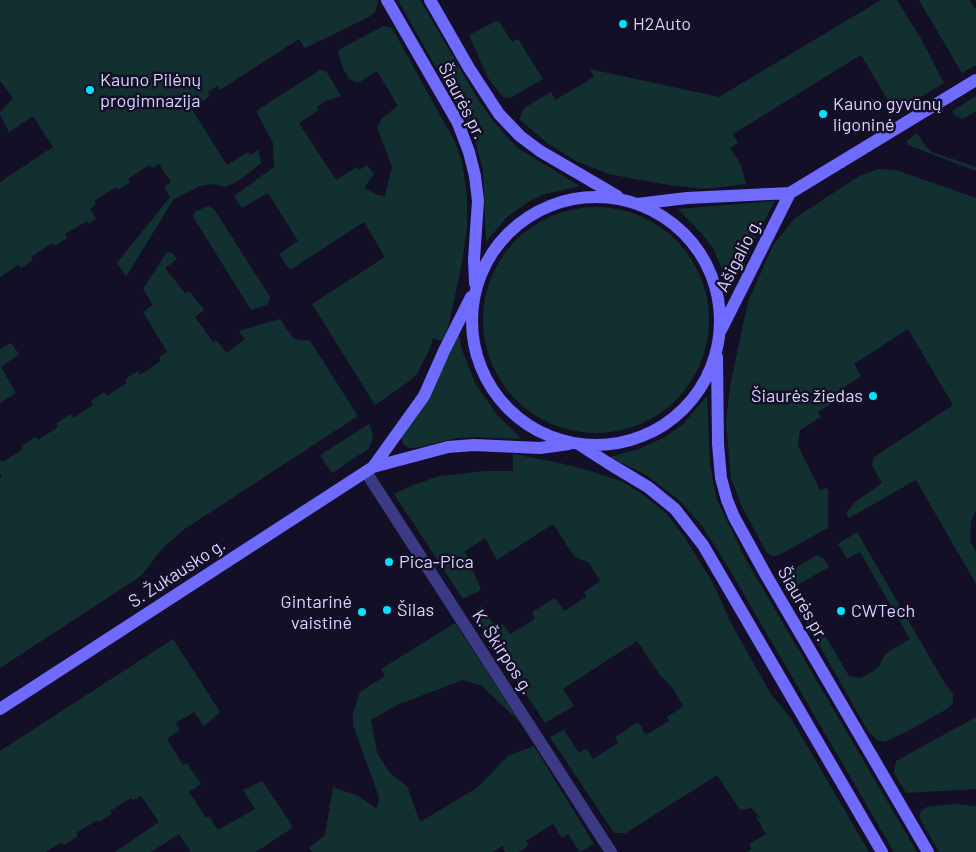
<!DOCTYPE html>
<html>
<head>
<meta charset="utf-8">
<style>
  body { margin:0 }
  canvas { display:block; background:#130f26 }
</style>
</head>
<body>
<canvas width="976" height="852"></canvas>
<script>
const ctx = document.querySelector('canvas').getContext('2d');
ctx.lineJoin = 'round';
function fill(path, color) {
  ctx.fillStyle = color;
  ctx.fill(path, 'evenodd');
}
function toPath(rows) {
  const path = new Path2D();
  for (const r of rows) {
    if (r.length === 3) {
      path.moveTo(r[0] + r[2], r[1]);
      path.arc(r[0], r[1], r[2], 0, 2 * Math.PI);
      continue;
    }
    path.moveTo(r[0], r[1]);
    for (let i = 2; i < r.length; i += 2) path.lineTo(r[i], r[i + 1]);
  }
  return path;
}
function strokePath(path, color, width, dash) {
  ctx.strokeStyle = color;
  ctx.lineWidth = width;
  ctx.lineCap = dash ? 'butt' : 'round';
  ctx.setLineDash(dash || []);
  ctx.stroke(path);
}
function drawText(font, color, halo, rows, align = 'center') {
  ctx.font = font + ' Barlow,sans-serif';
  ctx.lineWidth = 5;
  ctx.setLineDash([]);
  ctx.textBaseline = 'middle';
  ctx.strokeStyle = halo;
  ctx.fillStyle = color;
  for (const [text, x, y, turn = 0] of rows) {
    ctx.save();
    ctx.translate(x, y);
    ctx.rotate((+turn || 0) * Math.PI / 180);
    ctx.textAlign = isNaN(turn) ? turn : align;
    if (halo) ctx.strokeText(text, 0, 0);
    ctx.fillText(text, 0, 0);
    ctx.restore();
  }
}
fill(toPath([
  [0,0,377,0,378,2,375,12,369,17,305,48,299,39,220,90,217,86,208,92,210,96,191,108,227,165,248,152,251,155,258,150,261,163,240,180,226,187,211,184,200,186,173,200,126,277,117,263,170,197,164,187,171,182,159,164,152,168,149,165,128,179,130,182,118,190,116,187,94,201,96,204,90,209,96,219,89,224,87,221,65,234,67,238,55,246,52,243,31,257,33,260,21,268,18,265,0,277,0,182,53,147,33,116,9,132,0,115,0,112,13,98,0,81],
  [398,0,420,0,478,99,493,121,510,140,519,149,580,186,545,194,528,202,506,218,486,242,483,169,473,133],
  [881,0,897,0,920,37,944,83,895,112,861,55,733,134,738,143,730,148,741,165,746,184,704,189,669,185,608,174,576,161,547,143,519,119,524,108,551,92,555,100,594,77,590,69,719,97],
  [919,0,970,0,976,10,976,65,962,73],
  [498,20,512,42,518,39,543,79,510,98,503,97,488,78,469,35],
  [384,26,392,28,455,142,462,162,467,196,467,227,462,263,448,328,442,341,433,338,430,348,417,374,407,383,375,405,312,304,385,257,364,222,290,270,279,254,298,241,268,193,242,208,234,196,274,167,273,143,256,111,320,70,326,71,341,96,326,101,317,107,319,110,299,123,336,180,357,167,359,170,367,165,374,174,364,188,377,195,385,196,392,167,377,128,382,118,398,106,377,71,358,83,349,79,344,70,338,53,340,49],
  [976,96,976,111,963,119,954,115,952,111],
  [917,133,926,147,932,152,976,167,976,171,908,145,907,141],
  [879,169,896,170,976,198,976,510,971,522,970,541,976,552,976,584,916,480,849,518,846,513,855,502,882,483,872,465,874,457,953,405,908,329,854,364,861,376,840,390,843,396,818,412,821,417,800,430,798,446,820,490,826,488,828,490,828,528,779,555,773,556,767,553,743,509,731,479,726,422,730,386,748,302,773,245,795,218,859,176],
  [775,201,728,289,723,272,713,248,703,235,678,209],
  [208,206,214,209,270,297,268,304,251,310,194,218,193,215,196,211],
  [596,320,113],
  [167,252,172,253,177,259,165,268,185,293,189,291,204,310,195,317,213,342,216,340,227,353,245,339,239,332,242,330,280,319,294,339,310,341,358,416,183,530,162,549,141,576,0,668,0,479,2,477,0,474,0,460,3,462,23,449,21,446,36,437,38,440,58,427,56,424,70,414,73,418,93,405,91,401,104,392,107,396,127,383,125,379,138,371,140,375,161,361,159,357,167,352,143,312,153,305,143,289],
  [458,331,462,350,475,383,497,415,521,438,520,439,476,437,457,438,415,448,408,448,403,444,401,437],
  [11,343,19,354,1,367,16,393,0,403,0,349],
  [707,396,710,466,717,500,746,560,917,852,894,852,725,562,702,526,680,501,648,476,610,457,639,449,665,437,683,424],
  [369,424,373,434,372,442,368,449,332,473,320,455],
  [513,454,560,463,594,472,623,482,642,494,667,514,685,538,713,583,733,627,771,694,792,720,869,852,747,852,752,849,749,844,766,834,755,815,763,820,751,808,740,810,717,775,626,833,614,833,550,737,564,730,579,753,586,748,593,759,618,743,615,737,638,722,646,735,669,721,667,717,683,706,672,687,660,675,637,641,563,689,574,706,545,723,475,617,476,613,481,606,496,628,503,624,510,634,535,619,532,612,555,598,564,611,586,597,584,592,600,581,589,563,574,556,553,524,497,560,485,538,465,551,481,590,463,599,394,494,413,485,440,476,486,471,513,471],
  [857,532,944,682,953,694,953,703,947,709,908,731,884,742,877,740,868,731,784,583,785,576,788,572,817,555,823,558,829,567,796,586,849,676,860,678,872,672,879,666,886,653,910,639,860,552,847,559,838,544],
  [455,623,519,721,482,686,463,680,397,705,371,720,377,753,390,773,407,786,420,822,477,788,508,756,534,746,594,844,580,852,568,834,562,838,553,824,526,841,529,845,519,852,505,852,502,846,493,852,312,852,309,848,325,835,333,787,358,796,377,809,379,797,353,725,353,714,360,692,385,676,381,669],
  [173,639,220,712,204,726,194,712,176,723,180,730,167,739,183,765,187,763,201,784,189,792,206,818,209,816,218,830,255,809,243,790,262,781,290,822,292,828,256,852,191,852,179,834,151,852,115,852,159,822,141,796,133,800,131,798,110,811,112,814,99,822,97,820,76,833,78,836,64,845,62,842,46,852,0,852,0,751],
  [976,717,976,789,906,793,894,773,896,761],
  [953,804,976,806,976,852,939,852,919,817,921,811,927,807]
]), '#12302f');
strokePath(toPath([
  [366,472,611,852]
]), '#3d3a85', 12);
strokePath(toPath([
  [387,0,458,123,469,152,475,176,478,201,474,259,475,283],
  [430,0,469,68,499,114,520,136,540,151,617,196],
  [596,321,124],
  [637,204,687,198,790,193,976,80],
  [721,330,790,193],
  [717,357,718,444,721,478,727,500,734,517,766,575,928,852],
  [580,445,608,463,648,487,675,509,703,545,882,852],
  [373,467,424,396,444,351,471,297],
  [0,709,373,467,448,447,474,445,540,448,569,444]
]), '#6f6bff', 12);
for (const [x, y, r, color] of [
  [623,24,5,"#00e5ff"],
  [90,90,5,"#00e5ff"],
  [823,114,5,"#00e5ff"],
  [873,396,5,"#00e5ff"],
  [389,562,5,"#00e5ff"],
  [387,610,5,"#00e5ff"],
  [841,611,5,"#00e5ff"],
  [362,612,5,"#00e5ff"]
]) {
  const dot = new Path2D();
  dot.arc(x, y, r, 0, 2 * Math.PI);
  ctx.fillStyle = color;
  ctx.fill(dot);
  strokePath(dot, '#130f26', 2);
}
drawText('18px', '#d9d4ff', '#130f26', [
  ["H2Auto",633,24],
  ["Kauno Pilėnų",100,80],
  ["progimnazija",100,101],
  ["Kauno gyvūnų",833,104],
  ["ligoninė",833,125],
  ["Šiaurės žiedas",863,396,"right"],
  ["Pica-Pica",399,562],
  ["Gintarinė",352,602,"right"],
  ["vaistinė",352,623,"right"],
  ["Šilas",397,610],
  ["CWTech",851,611]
], 'left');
drawText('18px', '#d9d4ff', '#130f26', [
  ["Šiaurės pr.",462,101,63],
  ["Ašigalio g.",739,255,-63],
  ["S. Žukausko g.",177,573,-33],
  ["Šiaurės pr.",803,604,60],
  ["K. Škirpos g.",503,652,57]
]);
</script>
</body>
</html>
